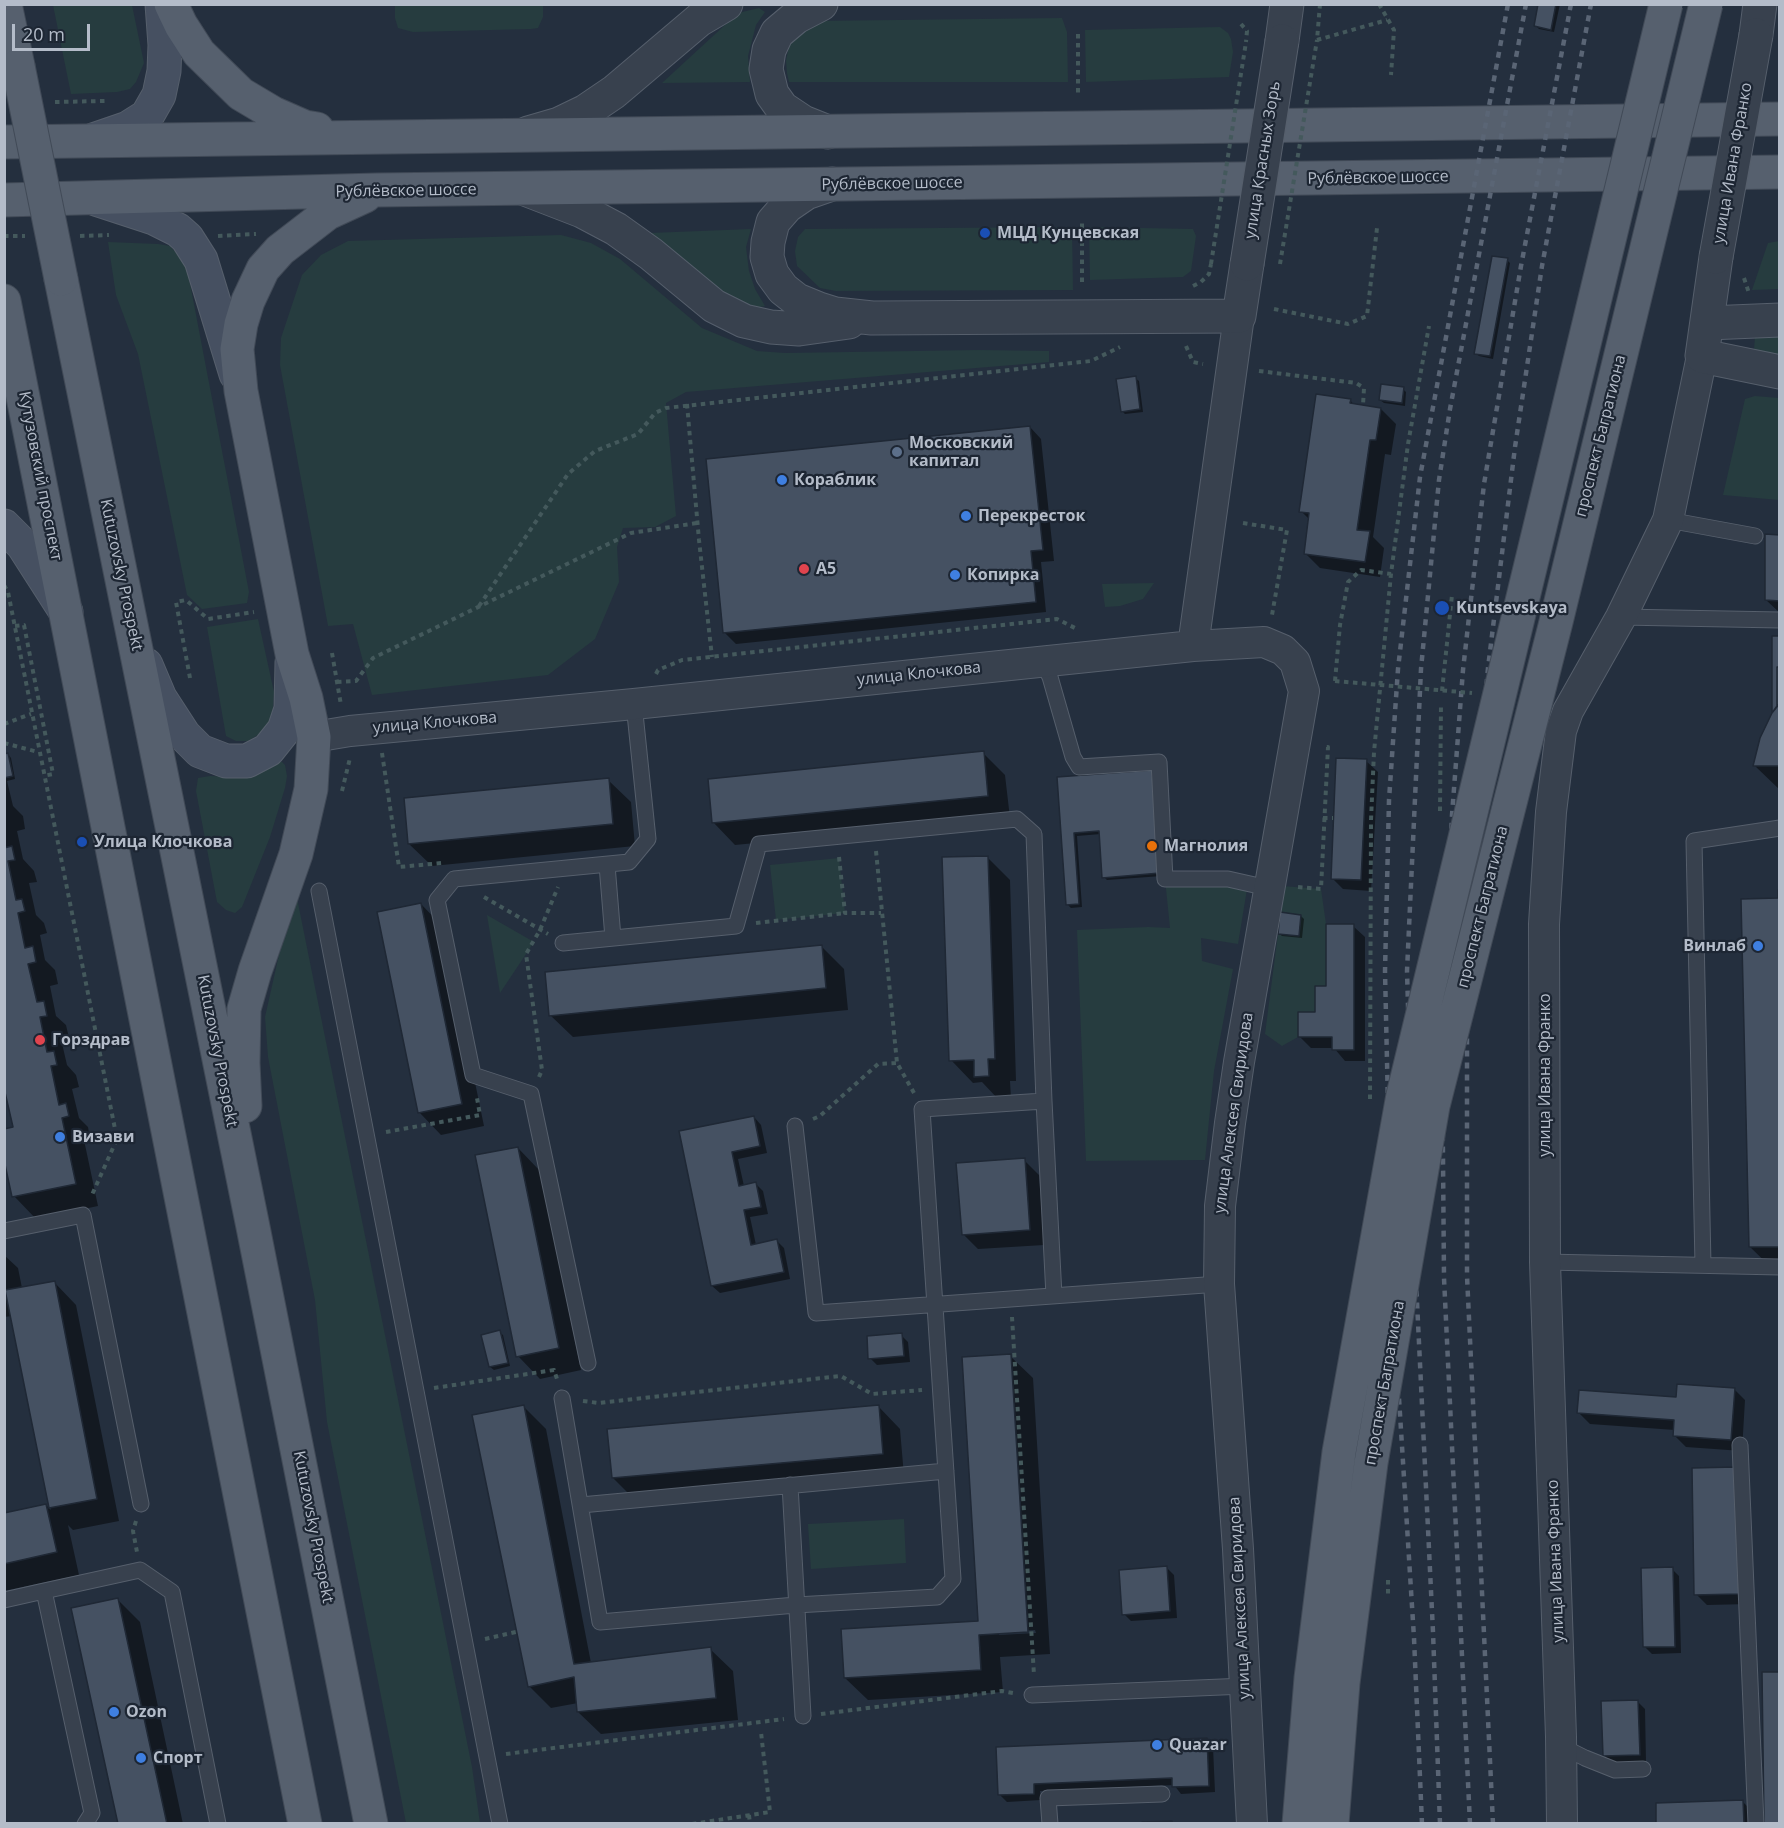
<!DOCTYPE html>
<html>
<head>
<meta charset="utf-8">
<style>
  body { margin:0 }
  #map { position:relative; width:1784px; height:1828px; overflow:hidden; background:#242f3e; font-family:"Open Sans",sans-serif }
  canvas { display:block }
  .frame { position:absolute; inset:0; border:6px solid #b4bcc9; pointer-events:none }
  .scale { position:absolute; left:12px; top:24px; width:78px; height:27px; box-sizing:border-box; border:3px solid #b4bcc9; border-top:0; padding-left:8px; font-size:18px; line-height:21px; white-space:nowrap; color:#b4bcc9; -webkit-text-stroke:4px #1d2633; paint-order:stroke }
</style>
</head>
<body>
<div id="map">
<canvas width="1784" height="1828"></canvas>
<div class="frame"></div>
<div class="scale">20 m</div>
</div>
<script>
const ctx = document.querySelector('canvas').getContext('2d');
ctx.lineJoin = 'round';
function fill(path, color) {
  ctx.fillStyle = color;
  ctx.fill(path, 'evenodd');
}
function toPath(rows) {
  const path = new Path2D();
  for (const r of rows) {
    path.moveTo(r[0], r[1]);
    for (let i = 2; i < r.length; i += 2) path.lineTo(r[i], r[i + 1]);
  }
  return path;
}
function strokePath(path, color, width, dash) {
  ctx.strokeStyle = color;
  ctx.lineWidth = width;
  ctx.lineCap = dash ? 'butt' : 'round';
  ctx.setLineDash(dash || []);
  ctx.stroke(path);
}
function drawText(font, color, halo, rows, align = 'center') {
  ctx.font = font + ' "Open Sans",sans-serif';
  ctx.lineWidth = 4.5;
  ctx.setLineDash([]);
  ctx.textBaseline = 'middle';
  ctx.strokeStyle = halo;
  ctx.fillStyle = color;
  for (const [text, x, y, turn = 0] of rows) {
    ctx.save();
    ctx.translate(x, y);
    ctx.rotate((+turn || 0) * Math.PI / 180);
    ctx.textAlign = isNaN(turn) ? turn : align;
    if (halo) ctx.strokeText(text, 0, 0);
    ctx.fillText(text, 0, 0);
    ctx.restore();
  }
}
fill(toPath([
  [53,5,132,5,144,63,136,82,130,89,117,92,71,94],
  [395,5,543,5,543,17,538,28,531,29,413,32,398,28,395,18],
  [759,8,765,12,756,25,748,56,750,82,662,83,738,13],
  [1062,18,1067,32,1068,82,789,82,787,73,786,61,789,46,798,33,813,21],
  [1220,27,1228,33,1231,39,1233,52,1229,77,1086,82,1085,30],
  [1072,227,1073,290,836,291,820,288,797,266,795,251,798,237,805,229],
  [1089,227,1193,229,1196,236,1191,271,1183,277,1090,280],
  [751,229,746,247,749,271,755,289,765,306,756,308,734,299,707,282,650,233],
  [561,235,591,243,620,259,702,328,757,351,785,353,979,350,1049,351,1049,362,686,392,666,403,676,516,655,527,623,528,617,547,619,582,595,639,548,675,372,695,353,624,328,626,280,365,281,338,302,275,321,255,348,241],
  [1779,241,1779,289,1752,290,1768,243],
  [108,242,158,244,170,246,181,258,188,273,249,592,247,603,202,609,187,595,138,354,116,295],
  [1755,335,1779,337,1779,356,1754,351],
  [1755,396,1779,398,1779,500,1723,495,1745,399],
  [1154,583,1143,599,1120,606,1105,607,1102,584],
  [258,619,274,692,273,710,269,722,261,733,248,741,236,741,226,736,207,627],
  [272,759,282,762,285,765,287,776,285,788,270,837,242,907,235,913,226,910,217,902,196,791,198,778,210,776,232,777],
  [839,858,845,913,776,920,770,865],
  [1165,879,1248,883,1238,944,1201,938,1202,961,1233,969,1214,1071,1205,1160,1086,1161,1077,930,1148,927,1170,928],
  [1282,886,1321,889,1326,924,1326,986,1315,986,1315,1012,1298,1012,1298,1037,1282,1046,1265,1034,1278,934,1299,936,1301,915,1280,912],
  [297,898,472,1767,480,1823,406,1823,327,1422,315,1300,268,1057,265,1017,283,937],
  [487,915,534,942,500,993],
  [904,1519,906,1563,811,1569,808,1524]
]), '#263c3f');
fill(toPath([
  [1540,4,1560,4,1554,32,1539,29,1536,26],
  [1507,260,1510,263,1493,359,1479,356,1475,353],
  [1135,378,1139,381,1143,412,1125,414,1122,411],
  [1403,389,1406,392,1405,406,1384,403,1380,400],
  [1350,400,1355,406,1381,409,1396,424,1391,455,1385,454,1373,537,1384,548,1380,577,1320,568,1305,553,1310,520,1301,511],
  [1030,427,1041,439,1054,561,1041,562,1046,612,736,644,725,633],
  [1780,537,1780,613,1766,600],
  [1773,638,1780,638,1780,790,1755,766,1774,712],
  [983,753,1005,775,1010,818,735,845,713,822],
  [8,754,11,758,15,779,7,781,13,806,23,816,25,829,17,831,23,859,34,871,37,882,29,883,36,915,44,923,47,933,40,935,45,960,55,970,58,984,50,986,56,1016,66,1025,69,1038,61,1039,67,1065,76,1075,79,1087,72,1089,79,1118,88,1127,90,1139,84,1140,98,1206,36,1219,14,1196,15,1128,4,1081,4,755],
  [1366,761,1378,772,1371,891,1343,889,1332,878],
  [1058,778,1162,876,1107,880,1104,877,1101,834,1077,836,1082,907,1071,908,1068,905],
  [608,780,631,802,635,846,432,866,409,844],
  [987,857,1010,880,1016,1081,1010,1081,1011,1098,998,1099,982,1082,973,1083,951,1060],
  [1780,899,1780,1276,1750,1247],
  [421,904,443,927,484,1126,441,1135,419,1112],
  [1301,916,1304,919,1302,938,1282,936,1279,933],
  [1353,926,1365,937,1365,1061,1345,1061,1334,1048,1311,1048,1299,1036,1317,1013],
  [821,946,844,969,848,1010,573,1037,550,1015],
  [754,1117,761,1125,767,1153,738,1159,744,1186,756,1184,763,1191,768,1214,750,1217,756,1245,777,1241,784,1248,790,1279,720,1293,712,1286,681,1132],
  [518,1148,540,1171,581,1370,540,1379,518,1356],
  [1024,1160,1039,1175,1044,1245,978,1249,963,1234],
  [4,1255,18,1268,22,1288,54,1282,76,1305,119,1521,73,1530,68,1525,79,1575,4,1591,4,1514,46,1505,51,1510,12,1316,4,1317],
  [499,1332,503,1335,510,1366,494,1370,490,1367],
  [901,1335,908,1342,910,1362,877,1365,870,1358],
  [1010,1356,1033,1378,1050,1654,1000,1657,1003,1692,868,1700,845,1678,979,1622],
  [1035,1630,1036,1633,999,1635,999,1632],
  [1734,1389,1745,1400,1742,1451,1686,1447,1675,1436,1675,1430,1590,1424,1579,1413],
  [878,1406,900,1429,904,1476,635,1500,613,1478],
  [524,1407,546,1429,591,1663,710,1649,733,1671,738,1720,601,1734,578,1712,578,1703,551,1708,529,1686],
  [1693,1469,1750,1604,1707,1605,1696,1594],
  [1167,1568,1174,1575,1177,1618,1131,1621,1124,1614],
  [1672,1569,1679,1576,1681,1653,1652,1654,1645,1647],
  [117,1599,140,1622,183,1824,119,1824],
  [1638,1702,1645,1709,1646,1762,1612,1763,1604,1755],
  [1206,1740,1213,1747,1215,1792,1181,1794,1174,1785,1040,1791,1041,1800,1007,1802,1000,1795,998,1749],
  [1743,1802,1758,1817,1758,1824,1658,1824]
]), '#0007');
const building = toPath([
  [1538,4,1556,4,1551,30,1534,26,1538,4],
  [1492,256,1508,258,1490,356,1474,354,1492,256],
  [1136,376,1140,409,1121,412,1116,379,1136,376],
  [1381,384,1404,387,1402,403,1379,400,1381,384],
  [1316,394,1351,399,1350,403,1381,408,1376,440,1370,440,1357,530,1370,531,1365,562,1304,554,1309,513,1299,512,1316,394],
  [1030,426,1043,550,1031,551,1036,602,723,633,706,459,1030,426],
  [1765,534,1780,535,1780,601,1765,600,1765,534],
  [1772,636,1780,636,1780,667,1777,667,1777,706,1772,713,1772,636],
  [1777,667,1780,667,1780,703,1777,706,1777,667],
  [1780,703,1780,766,1753,766,1760,738,1772,713,1780,703],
  [984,751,988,796,712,823,708,779,984,751],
  [8,753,13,776,4,778,4,754,8,753],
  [1336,758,1367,759,1361,880,1331,879,1336,758],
  [1152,770,1160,873,1102,878,1099,831,1074,833,1079,904,1066,905,1057,777,1152,770],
  [609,778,613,824,408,844,404,798,609,778],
  [12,846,15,860,8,861,16,900,22,899,25,911,18,913,25,948,33,946,36,962,28,964,37,1002,44,1001,47,1016,40,1017,47,1052,54,1051,57,1065,51,1066,59,1105,66,1103,69,1116,62,1118,76,1184,12,1197,4,1160,4,1129,13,1127,4,1088,4,848,12,846],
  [988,856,995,1059,988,1059,989,1076,974,1077,974,1060,949,1061,942,857,988,856],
  [1778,890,1780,890,1780,1247,1749,1247,1741,899,1778,898,1778,890],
  [421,903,462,1104,418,1113,377,912,421,903],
  [1280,912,1301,915,1299,936,1278,934,1280,912],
  [1326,924,1354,924,1354,1050,1332,1050,1332,1037,1298,1037,1298,1012,1315,1012,1315,986,1326,986,1326,924],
  [822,945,826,988,549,1016,545,972,822,945],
  [754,1116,760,1146,732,1152,739,1186,756,1182,761,1207,744,1210,751,1245,777,1239,784,1272,711,1286,679,1131,754,1116],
  [518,1147,559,1348,516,1357,475,1155,518,1147],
  [1025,1158,1030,1230,962,1235,956,1163,1025,1158],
  [55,1281,97,1499,49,1508,5,1290,55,1281],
  [500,1330,508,1363,489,1367,481,1335,500,1330],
  [902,1333,904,1356,868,1359,867,1336,902,1333],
  [1011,1354,1028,1632,979,1635,981,1670,844,1678,841,1629,978,1621,962,1357,1011,1354],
  [1677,1384,1735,1388,1731,1440,1673,1436,1674,1420,1577,1413,1579,1390,1676,1397,1677,1384],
  [524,1405,574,1664,711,1647,716,1698,577,1712,574,1677,528,1687,472,1415,524,1405],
  [879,1405,883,1454,612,1478,607,1429,879,1405],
  [1736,1467,1739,1594,1694,1595,1692,1468,1736,1467],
  [46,1504,57,1552,4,1564,4,1513,46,1504],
  [1167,1566,1170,1611,1122,1615,1119,1570,1167,1566],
  [1673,1567,1675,1647,1643,1647,1641,1568,1673,1567],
  [118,1598,167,1824,118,1824,71,1608,118,1598],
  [1762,1672,1780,1672,1780,1824,1764,1824,1762,1672],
  [1638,1700,1640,1755,1603,1756,1601,1701,1638,1700],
  [1207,1738,1209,1786,1172,1787,1172,1778,1034,1784,1034,1794,998,1795,996,1747,1207,1738],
  [1743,1800,1744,1824,1656,1824,1656,1803,1743,1800],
  [1172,1821,1172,1824,1142,1824,1142,1822,1172,1821]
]);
fill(building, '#455162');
strokePath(building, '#1f2835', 1.5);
const service = toPath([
  [1668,520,1755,536],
  [1621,617,1780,620],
  [1042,661,1050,677,1073,757,1079,767,1159,762,1165,879,1228,879,1268,888],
  [607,865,613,938],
  [319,891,500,1824],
  [1044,1101,1054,1296],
  [795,1126,816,1313,1219,1284],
  [4,1231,83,1215,141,1504],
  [1545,1262,1780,1267],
  [1703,1265,1694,841,1780,828],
  [588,1363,531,1094,473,1075,437,900,454,879,629,862,648,839,634,704],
  [562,1398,600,1622,796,1605,937,1597,953,1579,922,1109,1044,1101,1034,834,1017,819,759,844,736,926,563,943],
  [1740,1445,1756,1824],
  [790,1485,803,1716],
  [581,1505,946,1471],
  [44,1591,140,1570,172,1592,218,1824],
  [4,1600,44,1591,92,1813,85,1824],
  [1032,1695,1245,1686],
  [1563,1739,1571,1751,1585,1758,1615,1770,1643,1769],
  [1050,1824,1048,1798,1162,1794]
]);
const minor = toPath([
  [1193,646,1264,642,1283,650,1295,662,1304,691,1239,1062,1230,1123,1220,1206,1219,1284,1238,1549,1252,1824],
  [314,737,350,731,634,704,1193,646,1239,316],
  [1562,1824,1561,1737,1545,1262,1544,924,1551,812,1561,731,1568,711,1621,617,1668,520,1702,356]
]);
const tertiary = toPath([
  [821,4,796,17,777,33,769,50,766,69,772,94,782,108,803,122,828,132],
  [1756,35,1760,4],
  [1282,41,1287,4],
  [528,133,559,124,586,111,614,92,699,20,726,4],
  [832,184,806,193,787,206,773,222,768,242,767,257,772,274,783,289,797,300,819,309,835,314,872,318,1239,316,1247,264],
  [525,189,582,211,616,229,651,254,714,306,744,321,771,327,799,329,849,322],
  [1716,257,1702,356,1780,372],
  [1708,323,1780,320]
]);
const secondary = toPath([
  [93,140,128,128,147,116,159,95,164,71,165,45,162,4],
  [96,199,154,218,178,230,187,238,201,260,236,374],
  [4,526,23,545,66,612],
  [146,665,160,698,184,735,200,751,226,761,247,761,268,750,284,730,291,709,292,662]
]);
const primary = toPath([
  [5,4,18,66],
  [171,4,181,25,199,53,241,94,273,113,305,127,317,129],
  [4,142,1780,119],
  [4,200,377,190,1780,172],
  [61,279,253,1227,371,1824],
  [4,301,305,1824],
  [245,1106,243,1063,244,1009,255,971,296,854,311,789,314,737,306,698,292,654,241,391,237,349,241,324,248,301,263,269,280,250,328,213,365,196]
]);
strokePath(service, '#565f6c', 17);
strokePath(minor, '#565f6c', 32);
strokePath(tertiary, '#565f6c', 35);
strokePath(secondary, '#565f6c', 35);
strokePath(primary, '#414a57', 35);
strokePath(toPath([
  [1320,4,1317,40,1387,20],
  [1379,4,1394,30,1391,75],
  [1241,24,1247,31,1246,42],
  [1078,34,1078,93],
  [55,102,105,101],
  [4,236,25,236],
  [80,236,109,235],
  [218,236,256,234],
  [1744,278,1749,293],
  [1082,282,1082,220],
  [1193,286,1201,282,1209,274,1211,264],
  [1274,309,1348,324,1367,316,1377,228],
  [1186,346,1193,362,1203,364],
  [1259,371,1356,383,1364,388,1363,405],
  [687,404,699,540,712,657],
  [1243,523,1287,530,1272,615],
  [4,585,8,592,117,1139,91,1197],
  [479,606,568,474,595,451,638,434,655,413,666,408,1091,361,1120,347],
  [15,626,24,625,53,774,43,776],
  [332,653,341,705],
  [656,674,658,670,682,660,1057,619,1077,629],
  [190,678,176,602,186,600,208,619,254,612],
  [1335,681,1340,625,1348,582,1361,570,1391,574],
  [337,682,356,681,373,658,631,533,697,523],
  [1442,691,1452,595],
  [4,724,31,714],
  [4,743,38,752],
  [382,753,399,867,442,863],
  [342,791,350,758],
  [1440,811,1441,704],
  [1323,818,1333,818],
  [876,851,897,1063,914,1093],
  [839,857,845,913,881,913],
  [1298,887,1321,889,1328,747,1323,747],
  [484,897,548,934],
  [756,923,845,913],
  [539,1077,542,1070,526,954,540,930,558,887],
  [1370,1099,1371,820,1374,752,1391,574,1408,444,1429,326],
  [813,1119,820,1116,878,1064,897,1063],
  [386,1132,480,1115,477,1098],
  [1012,1317,1034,1675],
  [434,1388,554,1370,557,1379],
  [583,1401,599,1403,841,1376,872,1394,922,1390],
  [136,1521,133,1531,137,1552],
  [1388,1580,1388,1596],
  [485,1639,516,1632],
  [821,1714,1002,1691,1013,1693],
  [506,1754,784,1719],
  [749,1815,750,1824],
  [692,1824,770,1812,761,1732]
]), '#44595c', 4, [4.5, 4.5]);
strokePath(service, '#38414e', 15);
strokePath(minor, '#38414e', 30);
strokePath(tertiary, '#38414e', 33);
strokePath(secondary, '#465061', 33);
strokePath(primary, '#56606e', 33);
strokePath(toPath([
  [1422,1824,1414,1638,1392,1286,1385,971,1389,800,1398,669,1420,477,1508,4],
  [1440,1824,1433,1632,1416,1281,1407,971,1421,669,1439,480,1450,409,1526,4],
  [1470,1824,1444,1278,1442,1035,1452,815,1463,670,1484,484,1521,266,1571,4],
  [1493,1824,1467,1276,1467,1031,1475,816,1488,668,1515,447,1542,266,1591,4]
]), '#5a6575', 4.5, [6, 6]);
const tertiaryBridge = toPath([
  [1716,257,1756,35],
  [1247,264,1282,41]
]);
const primaryBridge = toPath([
  [18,66,61,279],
  [1299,1824,1311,1678,1339,1452,1403,1095,1666,4],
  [1332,1824,1343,1683,1371,1463,1433,1106,1556,622,1706,4]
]);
strokePath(tertiaryBridge, '#565f6c', 35, []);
strokePath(primaryBridge, '#414a57', 35, []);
strokePath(toPath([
  [1211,264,1246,42],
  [1280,264,1317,40],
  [1335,681,1472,693]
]), '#44595c', 4, [4.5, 4.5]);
strokePath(tertiaryBridge, '#38414e', 33);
strokePath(primaryBridge, '#56606e', 33);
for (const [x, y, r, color] of [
  [985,233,6,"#1a4fb4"],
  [897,452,6,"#5c6f8a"],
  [782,480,6,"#3f7fe0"],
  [966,516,6,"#3f7fe0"],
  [804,569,6,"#e0444e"],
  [955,575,6,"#3f7fe0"],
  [1442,608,8,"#1a4fb4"],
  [82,842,6,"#1a4fb4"],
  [1152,846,6,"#e8710a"],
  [1758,946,6,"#3f7fe0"],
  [40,1040,6,"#e0444e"],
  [60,1137,6,"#3f7fe0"],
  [114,1712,6,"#3f7fe0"],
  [1157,1745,6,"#3f7fe0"],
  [141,1758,6,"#3f7fe0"]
]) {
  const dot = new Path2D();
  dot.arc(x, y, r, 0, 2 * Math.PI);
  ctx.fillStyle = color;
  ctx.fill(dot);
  strokePath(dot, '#1d2633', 2);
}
drawText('16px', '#b4bcc9', '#1d2633', [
  ["улица Красных Зорь",1263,160,-81],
  ["улица Ивана Франко",1733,163,-80],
  ["Рублёвское шоссе",1378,178,-1],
  ["Рублёвское шоссе",892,184,-1],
  ["Рублёвское шоссе",406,191,-1],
  ["проспект Багратиона",1601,436,-76],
  ["Кутузовский проспект",40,476,79],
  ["Kutuzovsky Prospekt",121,575,78],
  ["улица Клочкова",919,674,-6],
  ["улица Клочкова",435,723,-5],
  ["проспект Багратиона",1483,907,-76],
  ["Kutuzovsky Prospekt",217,1051,79],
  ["улица Ивана Франко",1545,1075,-90],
  ["улица Алексея Свиридова",1234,1113,-82],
  ["проспект Багратиона",1385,1383,-80],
  ["Kutuzovsky Prospekt",313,1527,79],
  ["улица Ивана Франко",1556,1561,-92],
  ["улица Алексея Свиридова",1240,1598,-93]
]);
drawText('bold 16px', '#b4bcc9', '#1d2633', [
  ["МЦД Кунцевская",997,233],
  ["Московский",909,443],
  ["капитал",909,461],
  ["Кораблик",794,480],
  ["Перекресток",978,516],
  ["А5",816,569],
  ["Копирка",967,575],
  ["Kuntsevskaya",1456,608],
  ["Улица Клочкова",94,842],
  ["Магнолия",1164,846],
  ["Винлаб",1746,946,"right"],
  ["Горздрав",52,1040],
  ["Визави",72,1137],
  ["Ozon",126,1712],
  ["Quazar",1169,1745],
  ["Спорт",153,1758]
], 'left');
</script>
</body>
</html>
